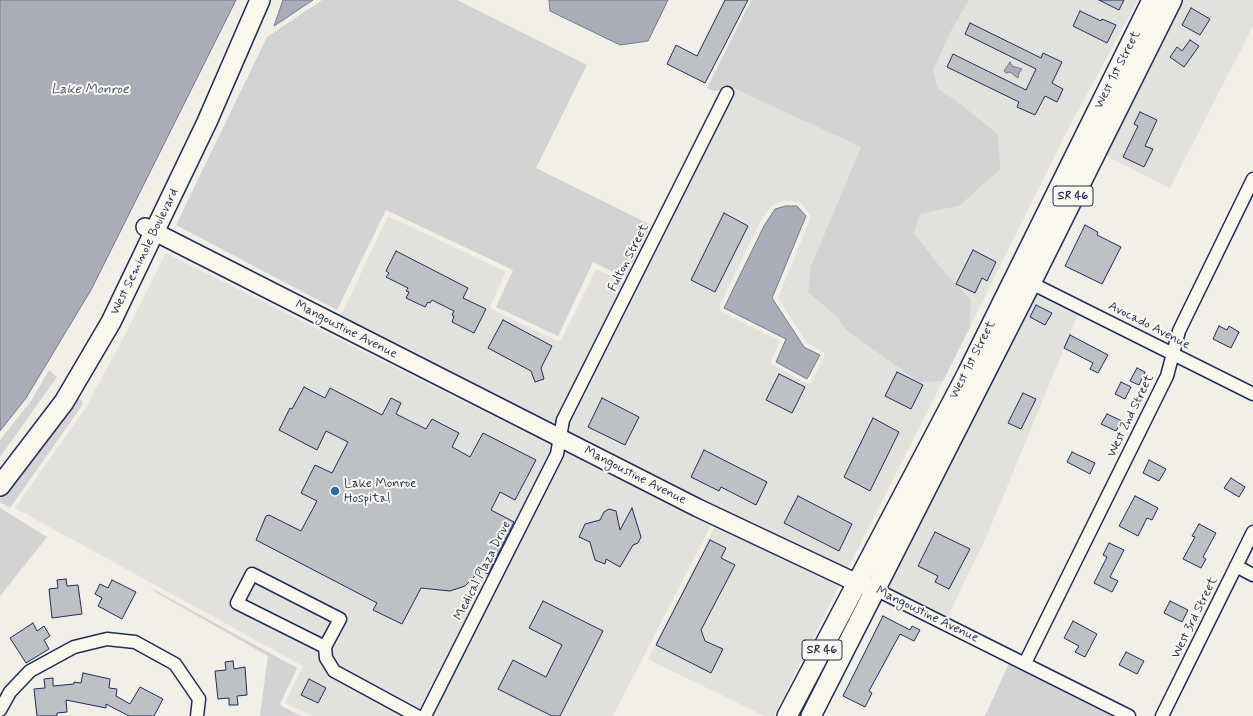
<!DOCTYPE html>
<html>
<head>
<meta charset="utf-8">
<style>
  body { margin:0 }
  canvas { display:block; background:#f2efe6 }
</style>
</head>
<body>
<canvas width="1253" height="716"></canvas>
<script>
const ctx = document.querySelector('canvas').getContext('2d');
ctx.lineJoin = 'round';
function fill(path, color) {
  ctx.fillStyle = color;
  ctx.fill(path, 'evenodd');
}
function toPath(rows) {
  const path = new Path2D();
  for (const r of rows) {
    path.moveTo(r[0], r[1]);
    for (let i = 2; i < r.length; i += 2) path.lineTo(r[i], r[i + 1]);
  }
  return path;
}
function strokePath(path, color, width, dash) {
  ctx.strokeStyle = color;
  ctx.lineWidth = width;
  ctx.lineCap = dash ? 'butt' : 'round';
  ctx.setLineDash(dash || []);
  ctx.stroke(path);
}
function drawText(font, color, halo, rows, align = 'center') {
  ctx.font = font + ' Mynerve,sans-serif';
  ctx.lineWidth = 4;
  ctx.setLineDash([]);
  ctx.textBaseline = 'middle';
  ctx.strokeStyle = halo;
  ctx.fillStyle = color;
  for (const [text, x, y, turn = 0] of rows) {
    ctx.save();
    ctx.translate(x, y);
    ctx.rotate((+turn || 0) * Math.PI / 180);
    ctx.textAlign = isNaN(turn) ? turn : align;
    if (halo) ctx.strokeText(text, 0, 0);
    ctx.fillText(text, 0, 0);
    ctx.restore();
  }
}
fill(toPath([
  [969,0,1138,0,1066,133,970,327,971,300,942,269,914,233,920,214,959,206,998,134,957,101,938,89,933,71,950,33],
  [1179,0,1253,0,1253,26,1170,188,1103,154],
  [735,89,861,147,811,266,808,292,838,318,846,330,919,381,943,381,846,572,566,435,569,422],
  [784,201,800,202,811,217,778,298,807,343,824,353,824,358,811,382,808,384,771,364,771,360,780,341,722,312,719,307,759,224,771,206],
  [388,216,506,272,491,304,491,309,557,341,562,339,596,269,625,282,557,417,554,429,336,315,342,313],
  [166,253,711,525,613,716,313,716,285,703,303,666,15,508,85,409,126,333],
  [1034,290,1079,312,988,533,947,618,886,588],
  [716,524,841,582,774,716,764,716,648,659]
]), '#e2e1dc');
fill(toPath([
  [322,0,457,0,587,65,536,168,651,225,625,278,593,262,558,336,496,307,513,270,386,210,337,310,176,225,267,37],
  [751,0,969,0,950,33,933,71,938,89,957,101,998,134,1000,169,959,206,920,214,914,233,942,269,971,300,970,327,943,381,919,382,846,330,838,318,808,292,811,266,861,147,735,89,725,85,722,90,714,91,707,88],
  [49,370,57,377,0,457,0,440,31,401],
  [76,395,83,402,81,407,10,508,0,502,0,495],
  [0,508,47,537,0,596],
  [151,588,297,668,280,704,283,707,302,716,260,716,268,656,157,593],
  [1010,661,1117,716,985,716]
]), '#d2d3d2');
const water = toPath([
  [0,0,236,0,91,290,26,398,0,431,0,0],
  [283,0,313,0,274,26,283,0],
  [549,0,668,0,648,41,620,45,550,11,549,0],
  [1010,62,1012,66,1022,69,1019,73,1018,78,1010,72,1006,73,1004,71,1010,62],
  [786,206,797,206,806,216,772,298,804,347,820,355,807,379,776,362,786,339,724,308,764,226,775,209,786,206]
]);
fill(water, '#a9adb7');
strokePath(water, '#707b93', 1);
const building = toPath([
  [725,0,748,0,705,83,667,64,676,45,697,56,725,0],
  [1099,0,1124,0,1119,10,1099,0],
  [1191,8,1210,19,1200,35,1182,25,1191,8],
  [1080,11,1101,21,1102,19,1116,25,1107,43,1073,26,1080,11],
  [970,23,1041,58,1043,53,1062,62,1052,83,1063,89,1057,102,1045,96,1035,115,1017,107,1019,102,947,67,953,54,1026,90,1036,69,965,34,970,23],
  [1190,40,1199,46,1184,67,1170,57,1177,47,1182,51,1190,40],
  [1140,112,1157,120,1145,146,1153,149,1144,167,1123,157,1138,126,1134,124,1140,112],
  [724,213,748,226,715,292,691,280,724,213],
  [1085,225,1098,232,1097,235,1121,247,1102,284,1065,266,1085,225],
  [973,250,996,262,987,281,982,278,975,293,956,284,973,250],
  [396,251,468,288,463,298,486,309,474,333,452,322,454,316,452,315,454,311,432,300,430,303,428,302,425,307,406,298,409,292,406,291,408,288,386,277,389,273,386,271,396,251],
  [1036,305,1052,313,1045,325,1030,317,1036,305],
  [503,320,552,346,541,368,544,379,535,382,531,371,488,348,503,320],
  [1219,326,1227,330,1229,326,1239,332,1231,348,1213,339,1219,326],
  [1070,335,1108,355,1098,373,1090,369,1093,363,1064,348,1070,335],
  [1137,368,1145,372,1139,385,1130,381,1137,368],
  [897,372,923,385,911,409,885,396,897,372],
  [779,374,805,387,792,413,766,400,779,374],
  [1121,382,1131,387,1125,399,1115,394,1121,382],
  [304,387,325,398,330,388,382,415,391,398,401,403,396,414,426,429,432,419,459,433,452,447,470,457,483,433,536,460,515,500,500,492,491,510,514,522,488,574,481,570,465,586,450,591,421,588,402,624,373,610,377,603,256,540,266,516,269,515,301,531,317,501,301,493,315,465,332,473,348,442,326,431,317,450,279,430,290,408,292,409,304,387],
  [1023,393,1036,399,1021,429,1008,423,1023,393],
  [602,398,639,417,625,445,588,427,602,398],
  [1107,414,1122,421,1116,431,1101,424,1107,414],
  [873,418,899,432,870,491,844,477,873,418],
  [704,450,767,482,756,505,721,487,719,491,691,477,704,450],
  [1072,452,1095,463,1090,474,1067,462,1072,452],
  [1149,460,1166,469,1159,481,1143,473,1149,460],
  [1231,478,1245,487,1239,497,1224,488,1231,478],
  [798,496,852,524,839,551,784,523,798,496],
  [1135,496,1158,508,1152,520,1147,518,1138,536,1119,526,1135,496],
  [632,508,641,537,638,543,633,545,620,567,606,559,605,564,595,560,590,542,579,537,585,524,600,520,604,512,609,509,616,511,620,530,632,508],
  [1199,524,1216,533,1203,557,1206,559,1201,568,1183,559,1195,537,1192,536,1199,524],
  [935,532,970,549,949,589,935,582,938,576,918,566,935,532],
  [710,540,726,548,721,558,735,565,701,630,705,641,723,649,711,673,656,645,710,540],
  [1109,543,1124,550,1110,577,1118,581,1112,592,1094,583,1107,557,1103,555,1109,543],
  [66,579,67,586,78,585,82,614,52,618,49,589,58,588,57,580,66,579],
  [112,580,136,592,122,619,98,606,102,598,95,594,100,584,108,588,112,580],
  [543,601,603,631,560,716,552,716,498,689,513,660,546,677,562,645,529,628,543,601],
  [1170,601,1188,610,1182,622,1164,613,1170,601],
  [883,616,910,630,912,626,920,630,914,641,900,634,869,691,872,693,865,707,843,696,883,616],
  [1073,621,1097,634,1085,657,1075,652,1079,646,1064,638,1073,621],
  [33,623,37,631,44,626,50,636,44,640,49,649,26,663,10,638,33,623],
  [1126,652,1144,661,1137,674,1119,665,1126,652],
  [233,661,234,669,245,667,247,695,237,696,238,705,229,705,229,698,218,699,215,671,226,670,225,662,233,661],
  [83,673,110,679,109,688,117,689,116,696,130,704,140,687,163,699,154,716,129,716,106,704,106,708,66,700,67,712,57,713,57,716,37,716,34,689,45,688,44,679,53,678,53,686,74,684,74,682,81,683,83,673],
  [309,679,326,688,318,703,301,695,309,679]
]);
fill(building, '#bdc0c4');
strokePath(building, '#1b2f5e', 1);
const street = toPath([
  [1031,283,1253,394],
  [1236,566,1253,575],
  [877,590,1129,716],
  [325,647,237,603,252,574,340,619,325,647,326,658,334,671,417,716],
  [1025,663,1167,376,1179,331,1253,179],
  [0,710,10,692,30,671,74,647,107,639,135,642,175,664,199,699,197,716],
  [425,716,557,454,563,420,727,93],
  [1162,716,1253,532]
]);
const secondary = toPath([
  [145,227,698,508,857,583,869,587]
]);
const primary = toPath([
  [0,486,64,402,111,322,207,122,260,0],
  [787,716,967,374,1152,0],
  [811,716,1031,283,1172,0]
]);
strokePath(street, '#1b2f5e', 15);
strokePath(secondary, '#1b2f5e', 20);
strokePath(primary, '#1b2f5e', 22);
strokePath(street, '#fbf7ec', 12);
strokePath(secondary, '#fbf7ec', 17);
strokePath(primary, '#fbf7ec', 19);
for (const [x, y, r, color] of [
  [335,491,5,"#1f6fb2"]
]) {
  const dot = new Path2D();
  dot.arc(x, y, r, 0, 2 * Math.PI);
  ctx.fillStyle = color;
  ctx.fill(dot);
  strokePath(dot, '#fbf7ec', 1.5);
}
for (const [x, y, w] of [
  [1073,196,40],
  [822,650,40]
]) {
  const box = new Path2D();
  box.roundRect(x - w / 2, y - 10, w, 20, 3);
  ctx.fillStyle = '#fbf7ec';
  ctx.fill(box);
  strokePath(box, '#1b2f5e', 1);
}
drawText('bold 12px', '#1b2f5e', null, [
  ["SR 46",1073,196],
  ["SR 46",822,650]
]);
drawText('13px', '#1b2f5e', '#fbf7ec', [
  ["West 1st Street",1118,70,-63],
  ["West Seminole Boulevard",145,252,-64],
  ["Fulton Street",629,258,-63],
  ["Avocado Avenue",1149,326,27],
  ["Mangoustine Avenue",346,330,27],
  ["West 1st Street",973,360,-63],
  ["West 2nd Street",1131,416,-64],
  ["Mangoustine Avenue",635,476,27],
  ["Medical Plaza Drive",483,571,-63],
  ["Mangoustine Avenue",927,615,26],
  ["West 3rd Street",1195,618,-64]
]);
drawText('13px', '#1b2f5e', '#fbf7ec', [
  ["Lake Monroe",344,484],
  ["Hospital",344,499]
], 'left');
drawText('italic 14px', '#465579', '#fbf7ec', [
  ["Lake Monroe",90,90]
]);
</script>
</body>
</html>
